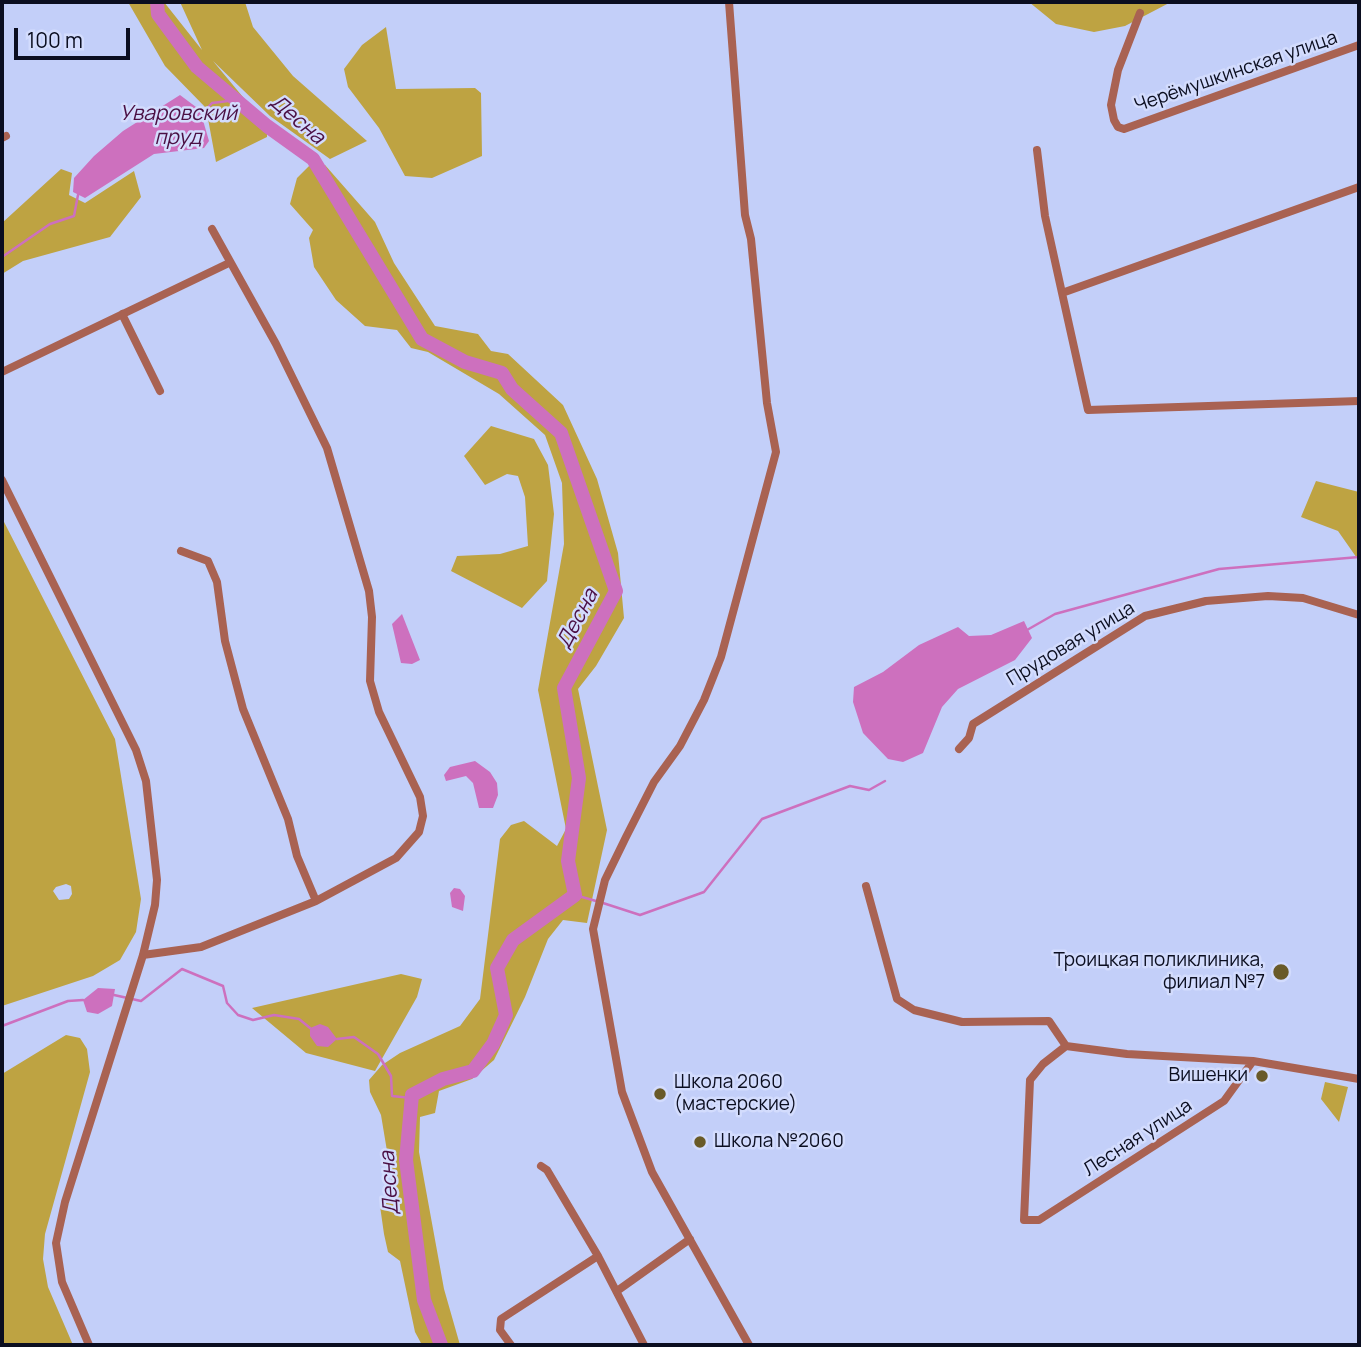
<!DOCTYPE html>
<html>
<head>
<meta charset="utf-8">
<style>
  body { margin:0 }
  #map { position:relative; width:1361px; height:1347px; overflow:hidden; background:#c3cff9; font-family:Manrope,sans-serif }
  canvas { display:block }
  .frame { position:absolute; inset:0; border:4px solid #0b0e20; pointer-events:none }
  .scale { position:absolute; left:14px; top:28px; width:116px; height:32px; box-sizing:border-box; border:4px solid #0b0e20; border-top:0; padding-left:9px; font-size:21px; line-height:24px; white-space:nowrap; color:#0b0e20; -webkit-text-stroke:5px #d3dcfd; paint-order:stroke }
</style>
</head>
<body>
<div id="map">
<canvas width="1361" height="1347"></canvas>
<div class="frame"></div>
<div class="scale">100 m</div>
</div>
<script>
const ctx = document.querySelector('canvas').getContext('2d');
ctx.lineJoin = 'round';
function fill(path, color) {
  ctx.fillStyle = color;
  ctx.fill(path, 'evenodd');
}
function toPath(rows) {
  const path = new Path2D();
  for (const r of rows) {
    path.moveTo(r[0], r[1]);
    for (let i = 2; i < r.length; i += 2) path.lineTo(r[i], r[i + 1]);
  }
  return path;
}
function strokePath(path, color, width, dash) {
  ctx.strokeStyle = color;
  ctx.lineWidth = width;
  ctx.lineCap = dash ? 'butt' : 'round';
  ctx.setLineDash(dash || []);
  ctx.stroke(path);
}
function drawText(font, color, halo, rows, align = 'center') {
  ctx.font = font + ' Manrope,sans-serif';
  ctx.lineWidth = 5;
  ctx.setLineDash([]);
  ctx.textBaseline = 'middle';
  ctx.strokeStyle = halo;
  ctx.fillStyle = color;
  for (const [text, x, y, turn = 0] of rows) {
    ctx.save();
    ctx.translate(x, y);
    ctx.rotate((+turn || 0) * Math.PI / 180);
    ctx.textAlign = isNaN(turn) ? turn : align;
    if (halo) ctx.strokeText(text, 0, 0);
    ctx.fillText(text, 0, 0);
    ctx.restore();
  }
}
fill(toPath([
  [128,2,164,2,202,50,180,2,245,2,253,27,293,76,367,141,330,159,270,116,213,61,267,126,267,137,216,162,206,108,165,66],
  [1029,2,1171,2,1125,26,1094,32,1056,24],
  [386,27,396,89,475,88,481,93,482,156,432,178,405,176,379,128,348,87,344,69,362,45],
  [311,164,325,165,375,222,394,263,435,326,478,334,491,351,508,354,563,405,597,479,618,553,624,618,596,666,578,689,607,830,587,923,563,920,548,939,525,997,494,1060,472,1079,439,1091,435,1113,420,1117,419,1152,444,1289,460,1345,422,1345,415,1332,400,1261,388,1252,384,1234,380,1206,392,1181,381,1115,370,1092,369,1080,382,1065,400,1053,460,1026,480,999,500,839,511,825,524,821,557,846,566,829,538,690,564,544,562,483,545,435,499,394,428,352,411,348,397,330,365,326,336,300,314,267,309,238,313,230,290,204,297,178],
  [61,169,72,173,69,195,85,203,134,171,141,197,110,237,23,261,2,274,2,223],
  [491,426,534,439,548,465,554,514,547,581,522,608,451,571,457,556,500,554,528,546,525,497,518,476,507,474,485,485,464,456],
  [1316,481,1359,492,1359,561,1338,531,1301,517],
  [2,518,115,739,141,899,136,932,120,960,93,976,2,1006],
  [66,884,71,886,72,894,69,899,59,900,53,891,56,887],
  [401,974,422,979,417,997,375,1071,306,1053,252,1008],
  [66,1035,80,1038,87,1049,90,1072,45,1234,43,1259,48,1287,73,1345,2,1345,2,1074],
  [1325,1082,1348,1087,1339,1122,1321,1099]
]), '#bea342');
fill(toPath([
  [180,95,200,110,209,141,204,148,154,154,85,198,73,192,74,178,94,156,123,131],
  [402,614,420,660,412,664,401,663,392,624],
  [1024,621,1032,638,1015,660,958,689,942,707,923,753,903,762,888,759,863,733,853,702,854,687,883,672,919,645,958,627,969,636,991,635],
  [475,761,490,772,497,783,498,795,493,808,479,808,473,783,466,776,446,781,444,775,450,767],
  [454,888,460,889,465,896,463,911,452,907,450,893],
  [98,988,115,989,112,1006,98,1014,87,1012,83,1000],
  [320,1024,328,1027,337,1039,328,1047,317,1046,310,1036,310,1028]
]), '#cd70be');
strokePath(toPath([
  [201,115,212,103,236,100],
  [2,257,50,224,74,216,78,195],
  [1027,630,1055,614,1219,569,1359,557],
  [575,895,596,901],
  [603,903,640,915,704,892,762,819,850,786,869,790,885,781],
  [114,995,141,1001,182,969,223,986,227,1003,238,1015,253,1020,274,1015,299,1019,310,1028],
  [2,1026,68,1001,83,1000],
  [337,1039,354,1037,378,1054,391,1076,392,1096,411,1098]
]), '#cd70be', 2.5);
strokePath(toPath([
  [157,2,158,14,197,67,267,126,313,159,422,339,465,362,502,373,512,389,561,433,616,591,564,688,579,778,568,861,575,895,513,940,497,968,506,1015,493,1044,473,1071,443,1079,412,1095,406,1160,424,1300,441,1345]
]), '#cd70be', 14);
strokePath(toPath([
  [729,2,745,215,751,239,767,403,776,452,721,657,704,700,680,746,654,782,626,837,605,880,593,929,622,1092,652,1172,749,1345],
  [1140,13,1118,70,1111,105,1114,120,1118,127,1124,129,1359,45],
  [2,138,6,136],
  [1037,150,1045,216,1062,293],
  [1359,187,1062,293,1088,410,1359,401],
  [122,314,160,391],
  [2,372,229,263],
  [2,480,136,750,146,781,157,880,155,905,143,955,65,1202,56,1243,62,1282,89,1345],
  [181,551,208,561,217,582,225,641,243,709,288,819,297,856,316,901],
  [959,749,969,738,973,724,1145,616,1206,601,1268,596,1303,598,1359,615],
  [866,886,897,999,914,1010,962,1022,1049,1021,1066,1046,1043,1064,1030,1080,1024,1220,1039,1220,1224,1101,1253,1061,1359,1079],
  [143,955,201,947,316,901,396,858,419,832,423,816,420,797,379,712,370,681,372,617,369,591,327,448,276,344,212,229],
  [1066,1046,1127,1054,1253,1061],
  [541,1166,547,1170,598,1256,644,1345],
  [617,1291,690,1239],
  [511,1345,500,1330,501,1319,598,1256]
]), '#a96252', 8);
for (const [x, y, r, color] of [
  [1281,972,9,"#695a28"],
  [1262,1076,7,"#695a28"],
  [660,1094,7,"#695a28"],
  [700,1142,7,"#695a28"]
]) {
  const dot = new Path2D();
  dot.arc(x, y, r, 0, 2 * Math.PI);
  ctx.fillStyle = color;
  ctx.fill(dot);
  strokePath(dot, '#d3dcfd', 2.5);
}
drawText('19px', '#0b0e20', '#d3dcfd', [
  ["Черёмушкинская улица",1236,72,-19],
  ["Прудовая улица",1071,644,-31],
  ["Лесная улица",1138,1138,-33]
]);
drawText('19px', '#0b0e20', '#d3dcfd', [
  ["Троицкая поликлиника,",1265,961],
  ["филиал №7",1265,983],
  ["Вишенки",1248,1076],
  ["Школа 2060",674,1083,"left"],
  ["(мастерские)",674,1105,"left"],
  ["Школа №2060",714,1142,"left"]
], 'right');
drawText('italic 21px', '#4b1044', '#d3dcfd', [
  ["Уваровский",178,114],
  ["пруд",178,138],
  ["Десна",297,120,40],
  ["Десна",578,619,-62],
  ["Десна",390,1183,-94]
]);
</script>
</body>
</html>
